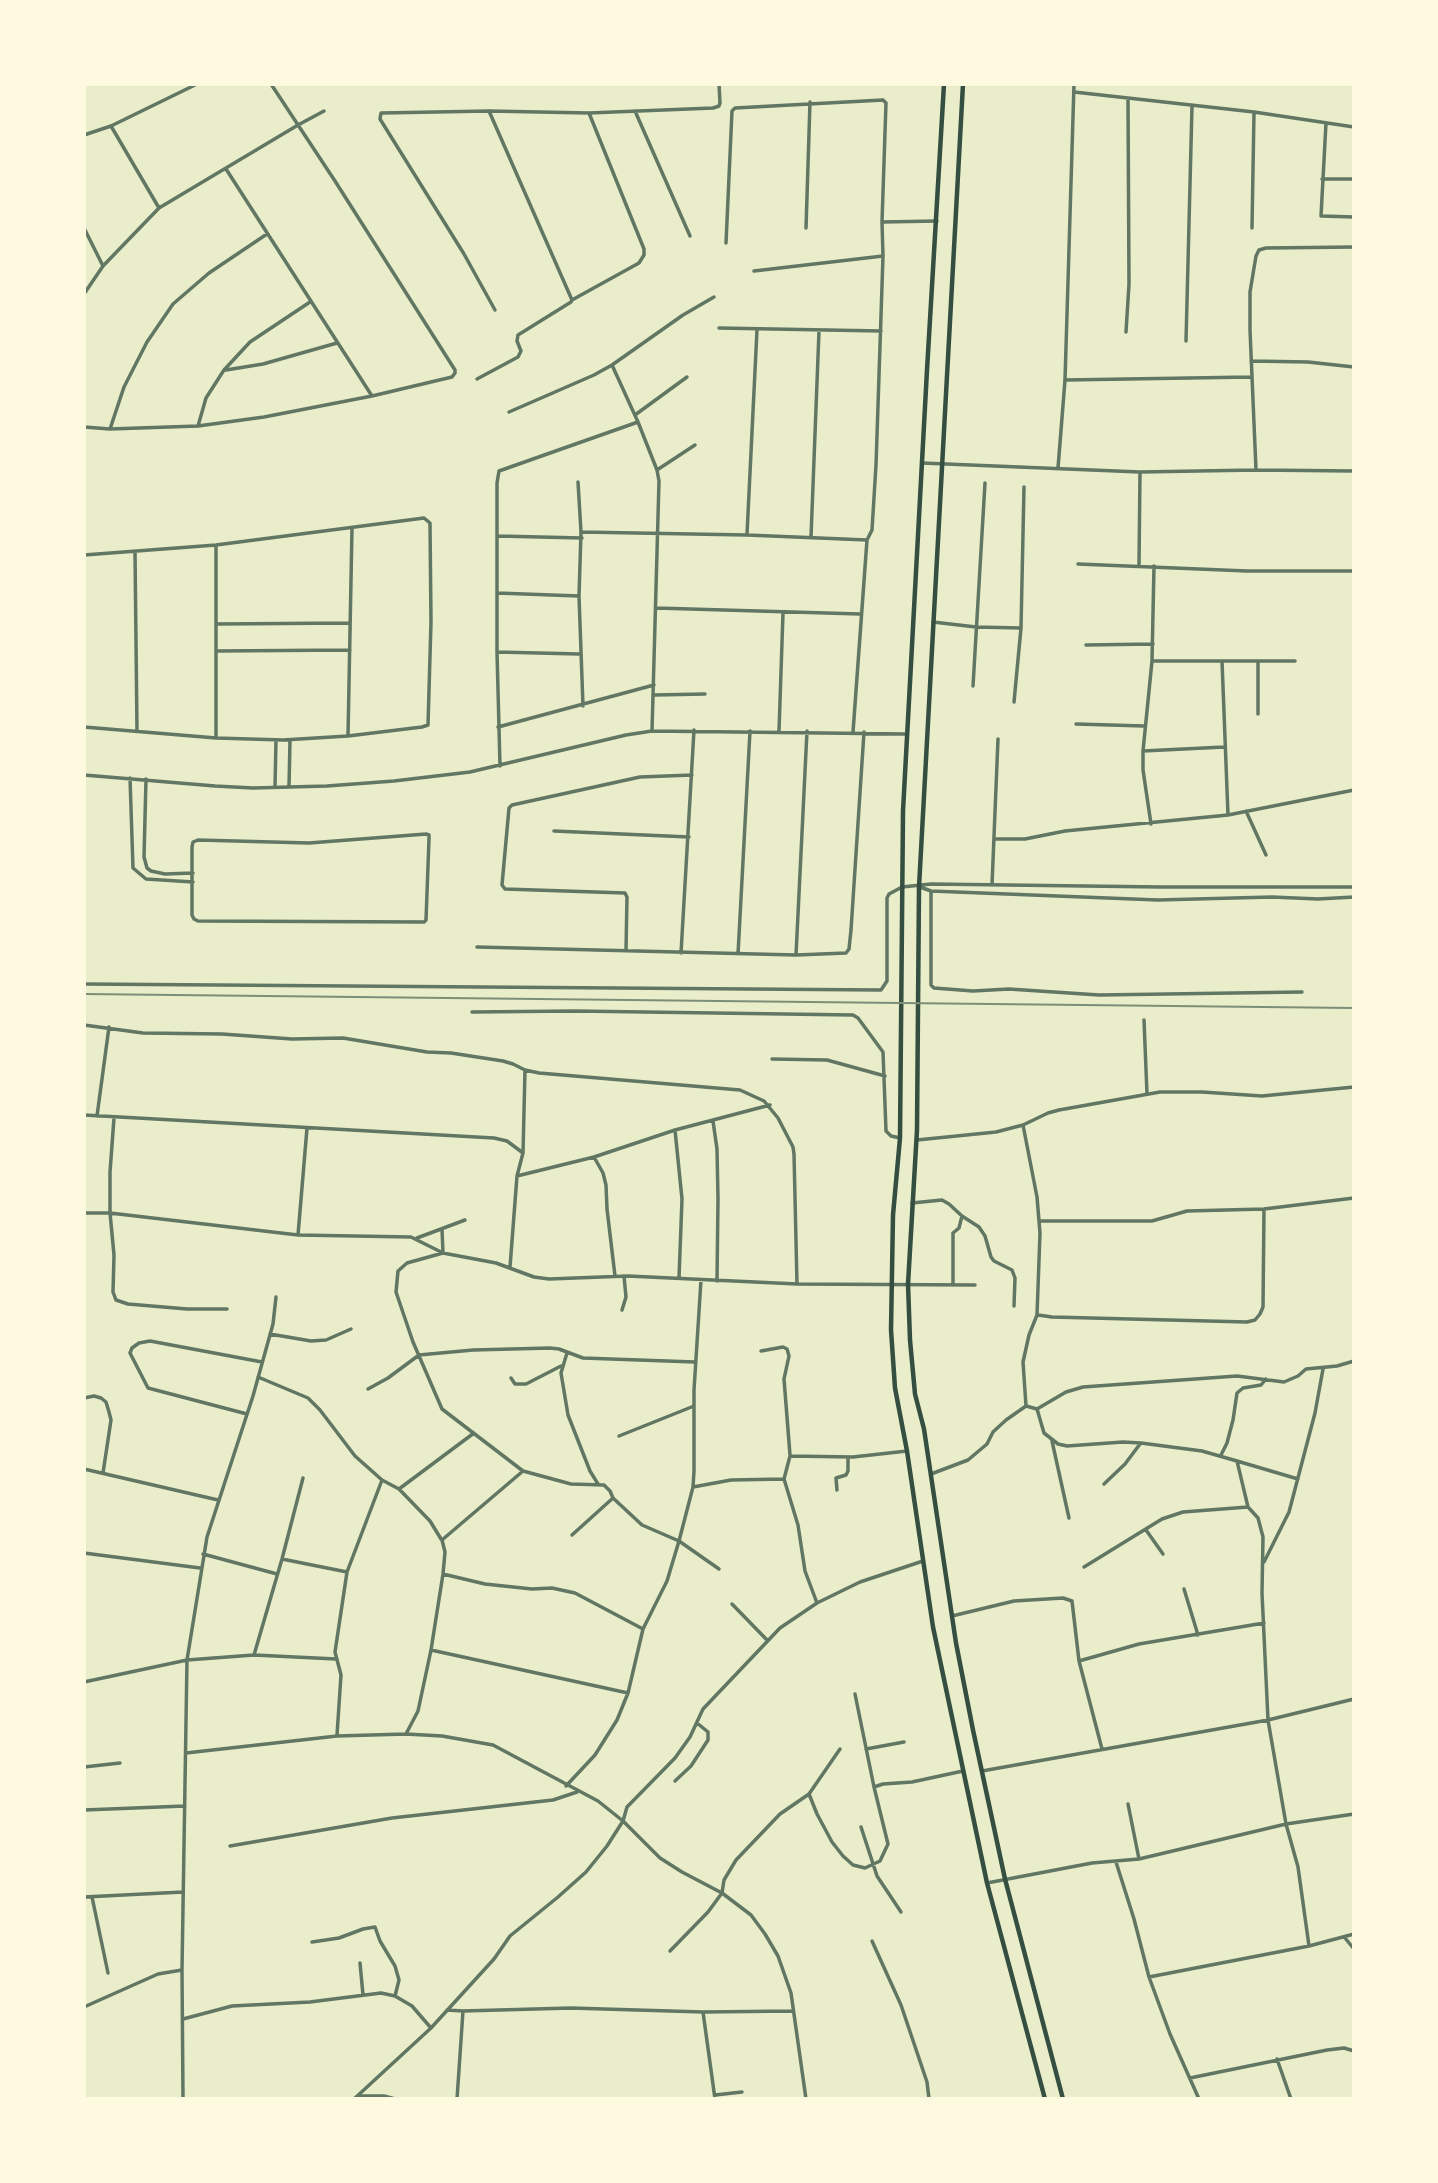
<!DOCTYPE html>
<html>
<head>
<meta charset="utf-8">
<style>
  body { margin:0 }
  #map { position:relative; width:1438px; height:2183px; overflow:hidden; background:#e9edc9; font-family:"Times New Roman",serif }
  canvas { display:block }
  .frame { position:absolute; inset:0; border:86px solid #fefae0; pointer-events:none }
</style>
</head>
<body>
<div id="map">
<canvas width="1438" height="2183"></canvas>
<div class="frame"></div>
</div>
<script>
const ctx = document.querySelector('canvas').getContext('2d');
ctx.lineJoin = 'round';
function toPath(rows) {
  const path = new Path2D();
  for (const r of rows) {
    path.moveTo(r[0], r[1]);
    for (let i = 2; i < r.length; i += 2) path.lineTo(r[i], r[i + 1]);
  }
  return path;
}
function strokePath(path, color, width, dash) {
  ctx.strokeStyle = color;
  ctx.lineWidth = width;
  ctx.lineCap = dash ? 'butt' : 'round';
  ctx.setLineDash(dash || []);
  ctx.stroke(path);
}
strokePath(toPath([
  [1074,92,1254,112,1354,127],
  [635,111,690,236],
  [1326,123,1321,216,1354,217],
  [111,126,159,208],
  [84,135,111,126,197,84],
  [226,169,372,396],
  [1322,179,1354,179],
  [84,228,103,266],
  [806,228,810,102],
  [1252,228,1254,112],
  [726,243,732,111,735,108,883,100,886,103,882,222,937,221],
  [754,271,883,256],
  [84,294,103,266,159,208,298,125,324,111],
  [572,300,639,263,644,255,644,249,589,113],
  [495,310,464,254,380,119,381,113,489,111,589,113,713,108,719,106,720,103,719,84],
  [719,328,881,331],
  [1126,332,1129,284,1128,99],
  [1186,341,1192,106],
  [1251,361,1308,362,1354,367],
  [612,365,638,422,657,470,659,481,652,731],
  [226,370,263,364,337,343],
  [477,379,518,357,521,351,517,341,518,335,571,302,572,300,489,111],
  [1065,380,1251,377],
  [509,412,594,375,612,365,683,315,714,297],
  [635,415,687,377],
  [198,426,206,398,224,370,250,342,310,302],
  [84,427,110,429,198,426,264,417,372,396,452,377,455,373,455,370,335,181,271,84],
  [110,429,124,387,147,342,173,304,209,273,267,234],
  [922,463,1140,472,1256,470,1354,471],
  [1058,468,1065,380,1074,84],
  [657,470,695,445],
  [1256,470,1250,330,1250,292,1256,256,1259,250,1266,248,1354,247],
  [578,482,581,532,579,596,583,706],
  [581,532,747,535,867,540],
  [747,534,757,330],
  [498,536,582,538],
  [811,537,819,331],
  [135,552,137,731],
  [84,555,216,545,424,518,430,523,431,622,428,725,422,727,348,736,283,740,216,738,84,727],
  [1078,564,1247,571,1354,571],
  [1139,565,1140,472],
  [497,593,579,596],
  [656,608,860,614],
  [933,622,976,627,1021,628],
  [216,624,350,623],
  [1086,645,1153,644],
  [216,651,350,650],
  [497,652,579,654],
  [1152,661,1295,661],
  [1222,661,1228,815],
  [1258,661,1258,714],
  [973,686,985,483],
  [654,695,705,694],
  [1014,702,1021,628,1024,487],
  [1076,724,1144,726],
  [498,727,654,685],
  [779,731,783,613],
  [853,732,867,540,872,530,876,465,883,256,882,222],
  [348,736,352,528],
  [216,738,216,545],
  [1143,751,1224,747],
  [500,766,497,652,497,483,499,471,638,422],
  [84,775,215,786,253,788,327,786,394,781,470,772,626,735,652,731,907,734],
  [130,778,133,868,146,879,193,882],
  [146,779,144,857,147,868,151,871,165,874,193,873],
  [275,787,276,740],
  [289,787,290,740],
  [1246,811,1266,855],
  [1151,824,1143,770,1143,751,1152,661,1154,566],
  [554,831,689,837],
  [426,834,429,835,429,839,426,920,424,922,198,921,194,919,192,915,192,847,193,842,198,840,309,843,426,834],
  [994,839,1025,839,1065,831,1228,815,1354,790],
  [992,885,998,739],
  [920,887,931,891,1158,900,1272,897,1318,899,1354,897],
  [931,891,931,985,934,988,973,991,1009,989,1099,995,1302,992],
  [477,947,796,955,846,953,849,949,851,930,864,732],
  [626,950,627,897,625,893,505,889,502,885,509,808,512,805,640,777,692,775],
  [681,953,694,730],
  [738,954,750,731],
  [796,955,807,731],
  [84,984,881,990,887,981,887,898,889,894,902,887,931,884,1161,887,1354,887],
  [472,1012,575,1011,853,1015,858,1018,883,1052,886,1131,891,1136,900,1138],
  [1144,1020,1147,1094],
  [84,1025,143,1033,222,1034,292,1039,343,1038,427,1052,451,1053,503,1061,513,1064,525,1070,523,1153,517,1176,594,1157,603,1173,606,1185,607,1209,615,1276],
  [772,1059,827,1060,885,1076],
  [525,1070,539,1073,740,1090,764,1101,778,1118,793,1147,794,1154,797,1284],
  [84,1115,494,1138,507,1141,523,1153],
  [97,1116,109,1027],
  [114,1118,110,1172,110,1213,114,1255,113,1292,116,1300,128,1304,187,1309,227,1309],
  [713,1121,717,1149,718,1199,717,1281],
  [675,1130,682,1199,679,1278],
  [917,1140,996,1132,1023,1125,1048,1113,1059,1110,1160,1092,1202,1092,1262,1096,1354,1087],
  [594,1157,675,1130,770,1105],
  [912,1203,942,1200,949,1204,962,1216,959,1228,953,1233,953,1284],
  [84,1213,110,1213,298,1235,411,1237,443,1253,496,1263,534,1277,549,1279,628,1276,797,1284,975,1285],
  [962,1216,979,1227,985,1236,991,1257,994,1261,1012,1270,1015,1278,1014,1306],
  [1040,1221,1152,1221,1187,1211,1264,1209,1354,1198],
  [442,1229,443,1253,407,1263,398,1271,396,1292,413,1342,442,1409,523,1471],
  [298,1235,307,1128],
  [417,1238,465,1220],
  [510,1267,517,1176],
  [622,1310,626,1297,624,1276],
  [1038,1315,1052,1317,1247,1322,1255,1320,1260,1314,1263,1307,1264,1209],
  [270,1334,311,1341,326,1340,351,1329],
  [761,1351,783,1347,787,1349,789,1356,784,1379,790,1455],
  [567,1353,561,1373,568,1415,590,1471,598,1484],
  [258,1377,308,1398,320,1410,355,1456,382,1480,399,1489,430,1521,441,1539],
  [511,1378,515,1384,526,1384,561,1366],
  [368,1389,388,1378,419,1355,473,1350,550,1348,559,1349,583,1358,695,1362],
  [84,1398,94,1396,101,1398,106,1402,109,1412,111,1420,103,1473],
  [1026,1406,1037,1409,1066,1392,1083,1387,1237,1376,1284,1382,1298,1376,1306,1369,1337,1366,1354,1361],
  [1037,1409,1044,1433,1058,1444,1067,1446,1123,1442,1141,1443,1202,1451,1237,1461,1248,1507,1258,1518,1263,1537,1262,1593,1268,1720,1286,1824,1298,1867,1309,1946],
  [247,1414,148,1388,130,1353,132,1348,139,1343,150,1341,262,1362],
  [619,1436,694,1406],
  [1052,1441,1069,1518],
  [1221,1455,1227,1443,1233,1420,1237,1393,1243,1388,1261,1385,1266,1379],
  [1237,1461,1298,1479],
  [84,1469,218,1500],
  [931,1474,968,1460,987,1444,993,1432,1006,1420,1026,1406,1023,1362,1029,1335,1037,1315,1040,1233,1037,1197,1023,1125],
  [784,1479,798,1525,805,1571,817,1603],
  [1104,1484,1125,1464,1140,1444],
  [693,1487,731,1480,784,1479,790,1456,853,1457,907,1451],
  [399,1489,474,1433],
  [837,1490,836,1478,846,1475,848,1471,848,1457],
  [1146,1530,1163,1554],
  [572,1535,613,1498],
  [84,1553,200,1568],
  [203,1554,277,1574],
  [282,1559,347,1572],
  [1264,1562,1289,1512,1315,1413,1323,1369],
  [1084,1567,1162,1519,1183,1512,1248,1507],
  [443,1574,485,1584,532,1589,552,1588,575,1593,643,1629],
  [1184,1589,1198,1635],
  [732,1604,767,1640],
  [952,1616,1014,1601,1063,1598,1072,1601,1079,1661,1102,1749],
  [254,1655,282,1559,303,1478],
  [1079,1661,1139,1644,1264,1623],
  [1354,1661,1354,1671],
  [84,1682,187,1660,254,1655,336,1659],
  [628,1693,431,1650,443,1574,445,1552,442,1540,523,1471,571,1484,604,1485,610,1491,613,1498,642,1525,679,1541,719,1569],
  [406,1734,418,1711,431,1650],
  [337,1735,341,1675,335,1652,347,1572,382,1480],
  [866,1749,904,1742],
  [186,1753,337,1736,406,1734,442,1736,493,1745,598,1801,623,1821,660,1858,682,1872,722,1893,751,1915,765,1934,778,1956,791,1993,806,2099],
  [84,1767,120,1763],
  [982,1771,1268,1720,1354,1699],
  [675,1781,691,1766,708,1740,708,1732,697,1723],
  [566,1786,595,1755,617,1720,628,1693,643,1629,667,1581,679,1541,693,1487,694,1471,694,1390,701,1280],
  [874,1787,883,1784,912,1782,963,1771],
  [809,1794,817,1814,832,1842,843,1856,853,1865,865,1868,880,1861,888,1844,874,1787,855,1694],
  [1128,1804,1139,1859],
  [84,1810,185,1806],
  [861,1827,877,1876,901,1912],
  [230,1846,392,1818,553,1800,577,1792],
  [1116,1862,1134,1919,1149,1977,1170,2034,1199,2099],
  [987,1883,1092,1863,1139,1859,1286,1824,1354,1814],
  [84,1897,183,1892],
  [92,1897,108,1973],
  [1345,1938,1354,1949],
  [872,1941,901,2005,927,2082,929,2099],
  [312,1942,339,1938,363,1929,375,1927,380,1941,395,1966,399,1980,395,1996],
  [670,1951,708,1912,722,1893,724,1880,736,1860,780,1814,809,1794,840,1749],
  [360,1963,363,1995],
  [1149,1977,1309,1946,1354,1934],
  [84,2007,158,1974,182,1970],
  [447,2010,463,2011,571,2008,703,2012,793,2011],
  [703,2012,715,2099],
  [183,2019,232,2006,310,2002,381,1993,395,1996,412,2006,431,2028],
  [1277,2059,1291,2099],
  [1190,2078,1327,2050,1344,2048,1354,2051],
  [715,2095,742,2092],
  [359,2096,384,2096,395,2099],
  [183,2099,182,1970,187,1660,207,1537,253,1396,273,1324,276,1297],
  [354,2099,431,2028,494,1959,510,1936,558,1897,586,1872,607,1846,623,1821,627,1807,675,1758,690,1737,703,1709,780,1628,817,1603,860,1582,923,1561],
  [457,2099,463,2011]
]), '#617663', 3.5);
strokePath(toPath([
  [944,84,927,370,903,811,900,1138,893,1215,891,1330,895,1388,907,1451,933,1627,987,1883,1045,2099],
  [963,84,919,887,917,1130,908,1284,910,1340,915,1394,924,1429,956,1643,973,1730,1005,1879,1063,2099]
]), '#344e41', 4.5);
strokePath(toPath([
  [84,994,1354,1008]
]), '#7c8e77', 2);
</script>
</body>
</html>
